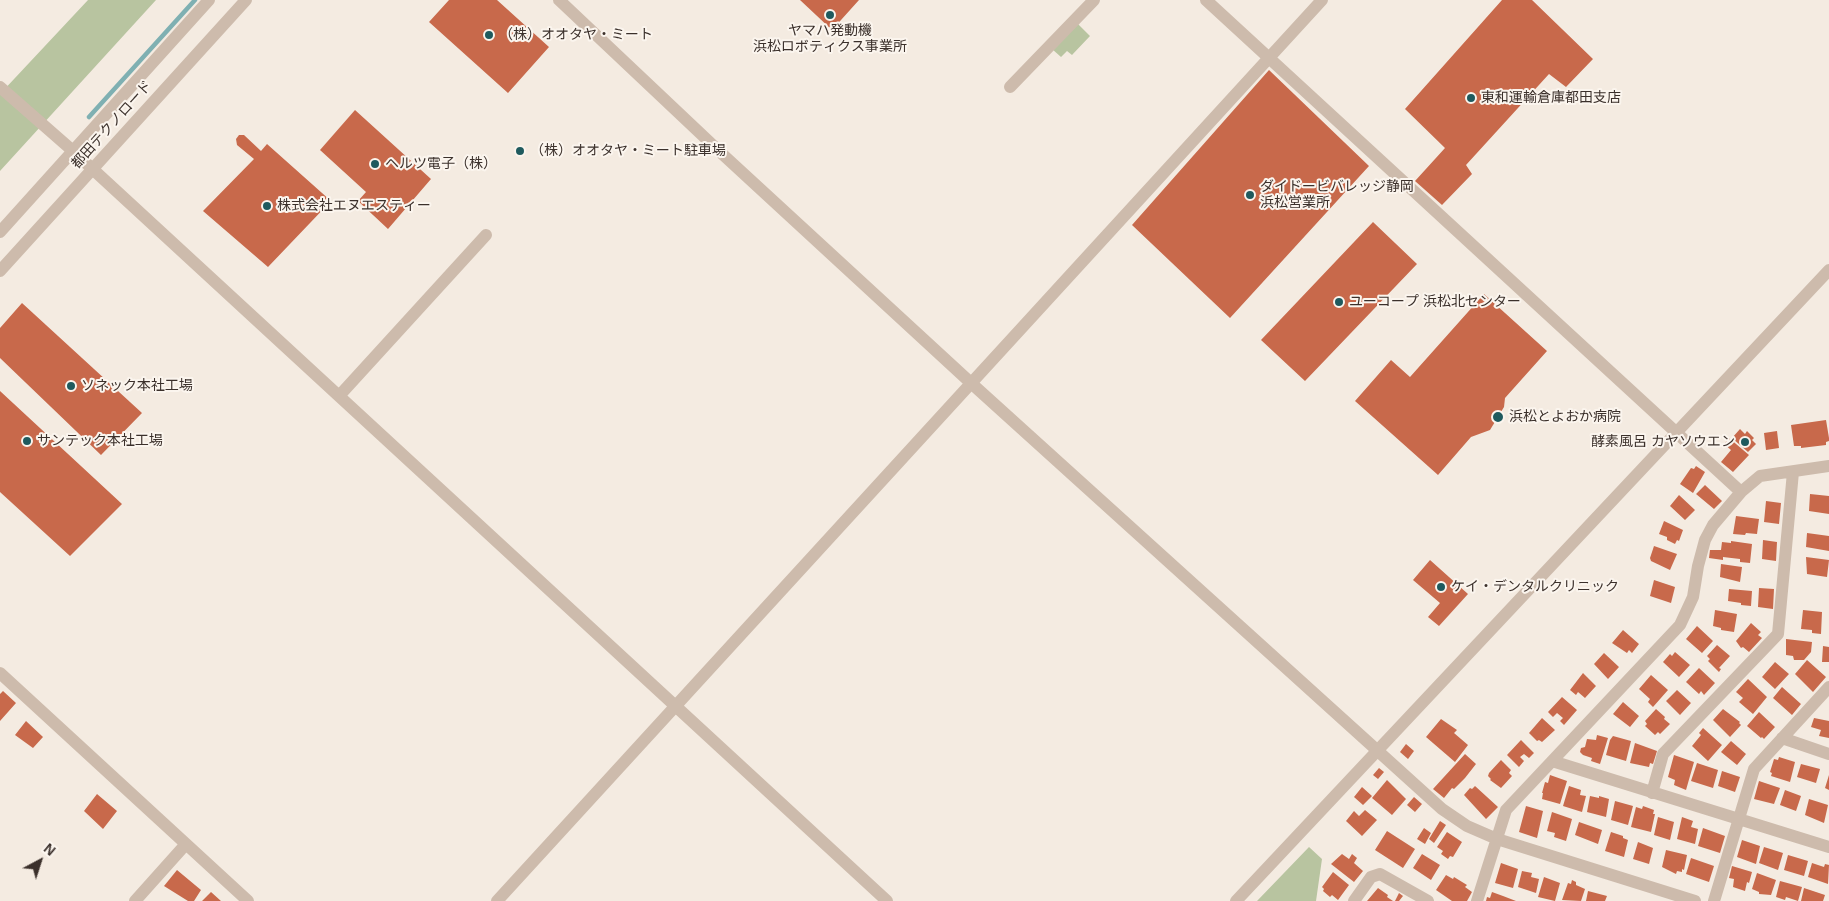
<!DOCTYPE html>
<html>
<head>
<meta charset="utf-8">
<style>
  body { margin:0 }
  #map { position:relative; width:1829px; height:901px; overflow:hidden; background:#f4ebe1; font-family:Helvetica,sans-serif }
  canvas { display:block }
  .north { position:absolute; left:15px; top:836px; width:50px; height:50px; -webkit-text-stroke:4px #fbf5ee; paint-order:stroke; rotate:40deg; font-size:14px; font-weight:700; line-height:20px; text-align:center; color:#3b302b }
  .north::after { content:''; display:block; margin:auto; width:18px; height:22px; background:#3b302b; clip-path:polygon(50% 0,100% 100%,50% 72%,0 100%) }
</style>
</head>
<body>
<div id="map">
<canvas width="1829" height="901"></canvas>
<div class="north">N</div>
</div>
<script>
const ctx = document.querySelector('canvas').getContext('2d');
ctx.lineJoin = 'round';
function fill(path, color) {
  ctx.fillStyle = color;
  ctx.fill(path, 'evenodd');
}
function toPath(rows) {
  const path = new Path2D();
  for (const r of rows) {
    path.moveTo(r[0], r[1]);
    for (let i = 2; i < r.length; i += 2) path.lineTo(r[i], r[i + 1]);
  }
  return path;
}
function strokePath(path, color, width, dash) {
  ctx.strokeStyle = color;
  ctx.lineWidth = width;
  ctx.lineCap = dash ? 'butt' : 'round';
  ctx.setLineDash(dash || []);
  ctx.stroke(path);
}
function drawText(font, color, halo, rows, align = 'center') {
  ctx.font = font + ' Helvetica,"Noto Sans JP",sans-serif';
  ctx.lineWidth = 4;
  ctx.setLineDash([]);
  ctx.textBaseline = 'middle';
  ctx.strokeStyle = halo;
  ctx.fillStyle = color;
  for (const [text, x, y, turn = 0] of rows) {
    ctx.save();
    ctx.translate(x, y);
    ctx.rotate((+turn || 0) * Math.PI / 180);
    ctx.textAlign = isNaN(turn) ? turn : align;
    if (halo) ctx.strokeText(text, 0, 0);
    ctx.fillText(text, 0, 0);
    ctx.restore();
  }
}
fill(toPath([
  [88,0,156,0,0,171,0,94],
  [1077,23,1090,36,1072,55,1067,51,1061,57,1052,49],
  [1309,847,1322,859,1316,901,1257,901]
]), '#b8c4a0');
strokePath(toPath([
  [89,117,195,0]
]), '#7fb0b2', 4.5);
fill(toPath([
  [449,0,497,0,549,47,508,93,429,22],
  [800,0,859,0,832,30],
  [1502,0,1532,0,1593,59,1566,87,1549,74,1466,165,1472,174,1442,205,1415,181,1445,148,1405,109],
  [1269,70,1369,166,1230,318,1132,225],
  [355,110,431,179,388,229,358,201,366,192,320,150],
  [239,135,244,135,261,151,267,144,331,201,268,267,203,211,254,159,237,145,236,139],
  [1373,222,1417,264,1305,381,1261,340],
  [1484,294,1547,351,1505,398,1504,407,1490,430,1471,437,1438,475,1355,401,1391,360,1410,377],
  [22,303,142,413,101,455,0,358,0,328],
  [0,391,122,504,70,556,0,492],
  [1826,420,1829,438,1829,441,1826,442,1826,445,1801,448,1801,446,1794,446,1791,425],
  [1740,429,1745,434,1747,431,1754,438,1752,440,1756,444,1748,452,1732,438],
  [1777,431,1779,448,1766,450,1764,433],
  [1729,438,1749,455,1733,472,1721,462,1731,450,1724,444],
  [1696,466,1705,472,1693,493,1680,484,1691,468,1694,469],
  [1705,485,1722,501,1714,509,1696,494],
  [1810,494,1829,496,1829,514,1809,511],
  [1679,495,1695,510,1685,520,1670,506],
  [1766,501,1781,503,1779,524,1764,522],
  [1736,516,1759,519,1757,534,1746,533,1745,535,1733,534],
  [1664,521,1683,530,1679,541,1677,540,1675,544,1667,540,1667,537,1659,534],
  [1807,533,1829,536,1829,551,1806,547],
  [1763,540,1777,542,1776,561,1762,559],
  [1731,541,1752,544,1750,563,1740,562,1740,559,1723,557,1723,560,1709,558,1710,550,1721,550,1722,542,1731,543],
  [1654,546,1677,554,1670,570,1651,561,1650,558],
  [1806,557,1829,560,1827,577,1807,574],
  [1430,560,1468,594,1439,626,1428,617,1440,603,1413,580],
  [1721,564,1742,567,1740,582,1720,577],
  [1654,580,1675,587,1671,603,1650,596],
  [1759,588,1774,589,1773,609,1758,607],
  [1729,589,1752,591,1751,606,1741,605,1741,603,1728,601],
  [1715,610,1737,614,1734,632,1721,630,1721,628,1713,626],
  [1803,610,1822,612,1821,634,1812,633,1812,630,1801,629],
  [1751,623,1761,632,1758,635,1762,638,1749,652,1743,647,1741,648,1736,641],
  [1697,626,1713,641,1702,653,1686,639],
  [1623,630,1639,644,1632,653,1629,650,1627,653,1612,643],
  [1786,639,1812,642,1811,652,1804,660,1794,660,1793,656,1786,655],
  [1717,645,1730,656,1719,668,1721,669,1719,672,1708,661,1710,659,1707,656],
  [1823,646,1829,647,1829,662,1822,662],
  [1675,652,1690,665,1679,677,1663,662,1670,654,1672,656],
  [1604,653,1619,667,1608,679,1594,664],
  [1807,660,1826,677,1813,692,1795,674],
  [1775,662,1789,674,1775,689,1762,677],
  [1699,668,1715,683,1704,695,1701,691,1699,694,1686,682],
  [1583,673,1596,686,1585,698,1578,692,1576,695,1570,690],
  [1651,675,1668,690,1653,707,1648,702,1650,699,1639,689],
  [1748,679,1767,697,1753,714,1739,702,1743,698,1736,692],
  [1782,687,1801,704,1792,715,1773,698],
  [1677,690,1691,703,1680,715,1666,701],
  [3,691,16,703,0,721,0,694],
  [1562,697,1577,710,1564,725,1560,721,1563,718,1557,713,1553,717,1548,712],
  [1623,702,1639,716,1630,727,1613,714],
  [1656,709,1665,717,1664,719,1670,724,1660,734,1658,732,1655,735,1645,726,1647,724,1645,721],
  [1723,709,1740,722,1739,723,1741,725,1730,737,1713,720],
  [1759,712,1775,727,1764,739,1762,737,1761,738,1747,726],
  [1542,718,1555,730,1542,742,1539,740,1537,741,1529,733],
  [1814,718,1829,721,1829,738,1819,736,1821,730,1811,727],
  [1441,719,1457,730,1454,733,1468,745,1455,762,1426,737],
  [26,721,43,737,33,748,15,735],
  [1703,728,1722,745,1708,761,1692,746,1701,735,1699,733],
  [1597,735,1608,738,1600,764,1591,761,1592,758,1583,755,1580,752,1581,748,1585,747,1587,739,1596,740],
  [1613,736,1631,741,1626,761,1606,755,1610,740],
  [1521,740,1534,753,1529,758,1524,754,1520,757,1524,761,1519,767,1507,755],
  [1731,741,1746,754,1737,765,1721,752],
  [1635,743,1657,751,1653,764,1650,763,1649,767,1630,763],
  [1406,744,1414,751,1408,759,1400,752],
  [1465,754,1476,764,1465,778,1454,789,1452,788,1444,798,1433,789],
  [1674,755,1694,762,1686,790,1674,785,1675,780,1668,777],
  [1779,757,1795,762,1790,782,1771,776,1772,773,1770,772,1774,759,1778,760],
  [1501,760,1511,770,1509,773,1512,776,1501,788,1490,780,1491,779,1488,776,1489,773],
  [1697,763,1718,770,1713,788,1691,781],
  [1801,764,1820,769,1816,783,1797,777],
  [1379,768,1384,772,1378,779,1373,775],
  [1722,771,1740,777,1735,792,1718,786],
  [1550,775,1567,781,1560,804,1542,799,1543,793,1542,793,1545,782,1548,783],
  [1829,775,1829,790,1825,788],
  [1387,780,1406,799,1392,815,1372,798],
  [1759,781,1780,788,1774,804,1754,799],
  [1475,786,1498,807,1486,819,1464,795,1470,788,1472,789],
  [1569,786,1581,790,1580,795,1586,796,1582,812,1563,806],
  [1362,787,1372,796,1363,805,1354,797],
  [1785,790,1801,796,1796,811,1780,805],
  [97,794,117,811,103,829,84,811],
  [1590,796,1599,798,1599,796,1609,799,1606,817,1587,812],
  [1414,797,1422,804,1415,812,1407,805],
  [1809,799,1828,805,1824,823,1805,815],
  [1615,801,1633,806,1628,825,1611,820],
  [1526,806,1543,811,1537,838,1519,832],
  [1643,806,1654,810,1653,814,1655,814,1651,832,1631,827,1636,807,1642,809],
  [1365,810,1377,820,1362,836,1346,821,1354,811,1359,816],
  [1552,812,1572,819,1566,841,1554,837,1555,833,1547,831],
  [1658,817,1674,822,1670,840,1654,835],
  [1682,817,1693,821,1691,827,1698,829,1695,844,1677,839],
  [1440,821,1446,825,1434,843,1429,839],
  [1579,822,1602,830,1598,844,1575,835],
  [1424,828,1431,833,1425,844,1417,839],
  [1703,828,1725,836,1720,853,1698,846],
  [1387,831,1415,849,1403,868,1375,850],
  [1447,832,1462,842,1453,857,1450,856,1448,859,1441,854,1443,851,1437,847],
  [1611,832,1623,836,1623,838,1628,840,1624,857,1605,851],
  [1742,840,1760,846,1756,864,1737,857],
  [1638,842,1653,848,1649,864,1633,859],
  [1764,847,1783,853,1778,870,1759,863],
  [1666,850,1687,855,1684,870,1682,869,1682,872,1677,871,1676,874,1662,867],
  [1342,854,1349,859,1352,854,1357,858,1354,863,1363,871,1354,882,1331,864],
  [1422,854,1440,865,1431,880,1413,868],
  [1788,855,1808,861,1804,876,1784,870],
  [1691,858,1714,866,1709,882,1686,874],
  [1501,863,1518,869,1513,888,1495,883],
  [1812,863,1824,867,1825,864,1829,865,1828,884,1808,877],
  [1732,866,1752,872,1749,883,1747,882,1745,891,1733,887,1734,879,1729,878],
  [177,870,201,890,194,901,188,901,164,886],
  [1522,871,1532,873,1531,877,1539,879,1536,893,1518,887],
  [1333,872,1349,885,1338,900,1332,895,1330,897,1323,891,1324,889,1322,887],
  [1757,873,1776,880,1771,895,1759,894,1759,892,1752,889],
  [1446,875,1453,879,1454,877,1467,885,1465,887,1472,892,1467,901,1452,901,1436,890],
  [1544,877,1560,883,1555,901,1538,897],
  [1572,880,1576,882,1576,885,1585,889,1581,901,1562,900,1568,883,1571,884],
  [1780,881,1802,887,1798,901,1786,897,1785,900,1776,897],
  [1378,888,1388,895,1387,897,1393,901,1367,901],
  [1804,888,1825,895,1823,901,1801,901],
  [1588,891,1607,896,1605,901,1586,901],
  [211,892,221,901,202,901],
  [1492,892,1503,896,1516,901,1486,901,1487,897,1490,898],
  [1399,893,1403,896,1399,901,1395,901]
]), '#c8694b');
strokePath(toPath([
  [559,0,719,151,971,383,1442,809,1467,826,1497,839,1695,901],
  [1206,0,1741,492],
  [0,87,73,151,887,901],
  [1010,87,1094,0],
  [0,232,209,0],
  [0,271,246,0],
  [339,396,486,235],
  [0,673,248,901],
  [1782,738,1829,754],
  [1552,761,1829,847],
  [1652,793,1663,754,1778,634,1793,472],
  [135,901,186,844],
  [497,901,1322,0],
  [1236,901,1829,270],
  [1354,901,1371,877,1380,874,1428,901],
  [1477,901,1506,810,1680,625,1693,597,1698,566,1705,540,1713,525,1741,492,1760,476,1829,466],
  [1714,901,1754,769,1829,687]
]), '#cdbbac', 12);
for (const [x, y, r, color] of [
  [830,15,5,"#1f5a5e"],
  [489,35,5,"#1f5a5e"],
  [1471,98,5,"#1f5a5e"],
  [520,151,5,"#1f5a5e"],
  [375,164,5,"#1f5a5e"],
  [1250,195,5,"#1f5a5e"],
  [267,206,5,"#1f5a5e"],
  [1339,302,5,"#1f5a5e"],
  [71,386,5,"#1f5a5e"],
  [1498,417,6,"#1f5a5e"],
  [27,441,5,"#1f5a5e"],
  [1745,442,5,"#1f5a5e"],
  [1441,587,5,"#1f5a5e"]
]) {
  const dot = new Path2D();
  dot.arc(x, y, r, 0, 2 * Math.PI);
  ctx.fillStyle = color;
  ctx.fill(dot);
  strokePath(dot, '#fbf5ee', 2);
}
drawText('14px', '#3b302b', '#fbf5ee', [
  ["ヤマハ発動機",830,31,"center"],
  ["浜松ロボティクス事業所",830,47,"center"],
  ["（株）オオタヤ・ミート",499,35],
  ["東和運輸倉庫都田支店",1481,98],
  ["（株）オオタヤ・ミート駐車場",530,151],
  ["ヘルツ電子（株）",385,164],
  ["ダイドービバレッジ静岡",1260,187],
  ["浜松営業所",1260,203],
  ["株式会社エヌエスティー",277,206],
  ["ユーコープ 浜松北センター",1349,302],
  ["ソネック本社工場",81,386],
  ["浜松とよおか病院",1509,417],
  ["サンテック本社工場",37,441],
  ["酵素風呂 カヤソウエン",1735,442,"right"],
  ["ケイ・デンタルクリニック",1451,587]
], 'left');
drawText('14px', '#3b302b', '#fbf5ee', [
  ["都田テクノロード",112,125,-48]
]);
</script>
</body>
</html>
